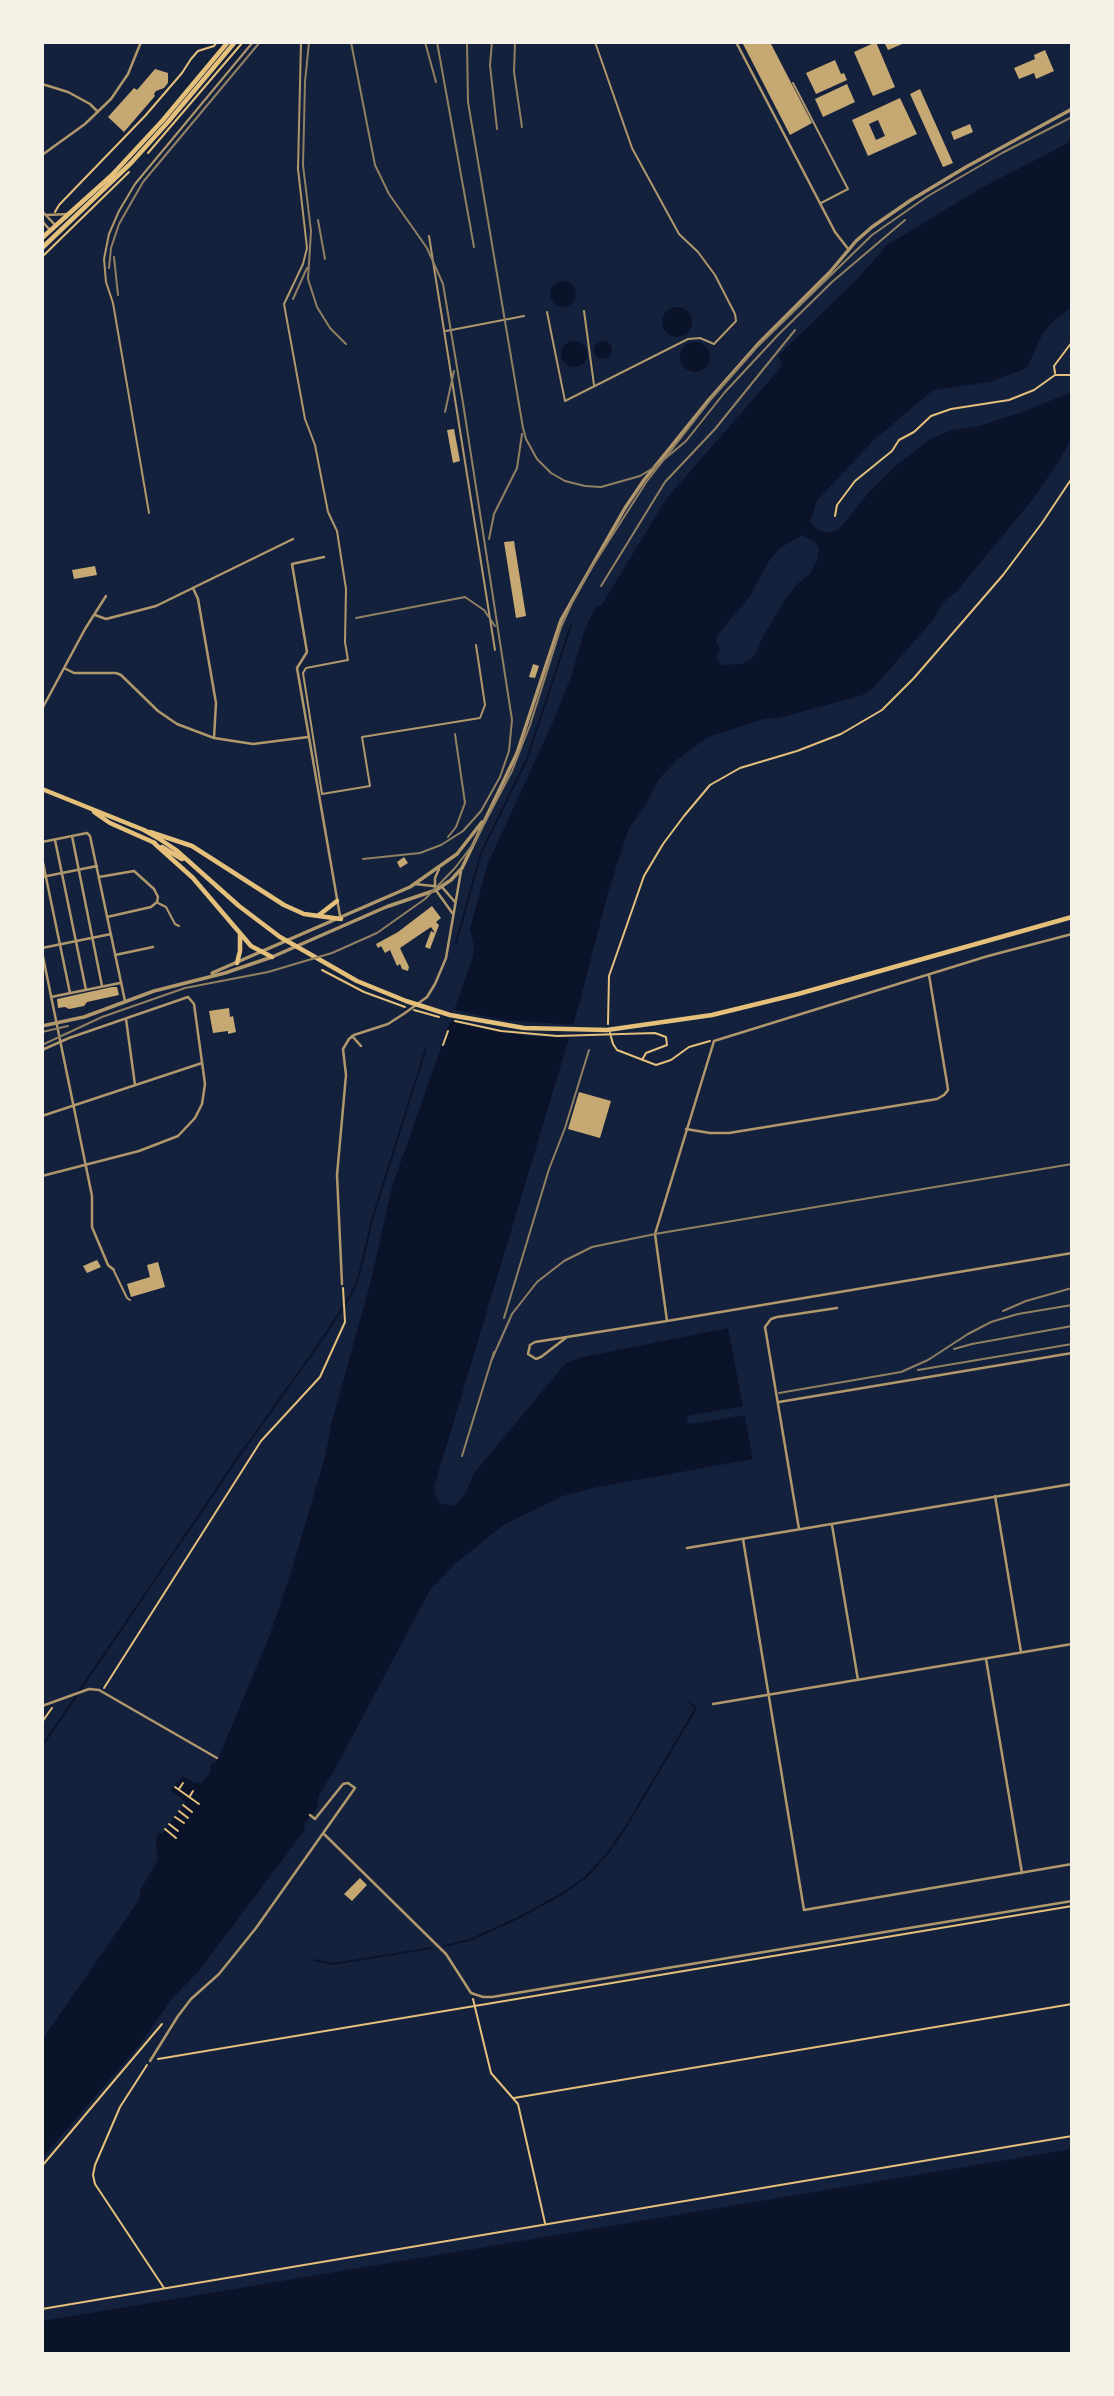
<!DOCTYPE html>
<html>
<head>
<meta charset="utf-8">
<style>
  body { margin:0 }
  #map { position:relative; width:1114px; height:2396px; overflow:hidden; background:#14213d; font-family:Lato,sans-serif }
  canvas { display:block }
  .frame { position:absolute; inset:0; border:44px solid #f6f1e7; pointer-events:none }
</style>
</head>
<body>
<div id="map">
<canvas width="1114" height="2396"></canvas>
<div class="frame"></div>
</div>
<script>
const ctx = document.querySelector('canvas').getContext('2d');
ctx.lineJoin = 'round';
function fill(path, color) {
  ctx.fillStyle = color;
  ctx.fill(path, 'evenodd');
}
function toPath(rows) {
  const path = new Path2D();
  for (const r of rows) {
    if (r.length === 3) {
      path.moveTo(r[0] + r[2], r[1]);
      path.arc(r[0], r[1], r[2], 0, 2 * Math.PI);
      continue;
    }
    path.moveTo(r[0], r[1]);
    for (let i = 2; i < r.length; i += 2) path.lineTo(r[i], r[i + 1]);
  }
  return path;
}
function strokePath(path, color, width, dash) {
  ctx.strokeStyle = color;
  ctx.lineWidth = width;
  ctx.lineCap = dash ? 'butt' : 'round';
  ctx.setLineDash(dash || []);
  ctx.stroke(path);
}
fill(toPath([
  [1072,141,1072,307,1053,321,1043,333,1027,368,990,382,933,390,873,441,826,491,817,501,810,521,817,530,829,533,838,530,871,490,892,469,929,440,949,431,979,426,1022,412,1072,392,1072,437,1059,461,1033,499,957,591,942,604,934,619,873,688,863,695,779,718,764,719,708,737,678,759,658,780,645,806,629,828,610,886,577,1012,434,1487,435,1494,440,1503,453,1506,457,1504,467,1490,474,1473,565,1364,582,1357,728,1328,753,1459,593,1488,563,1496,505,1524,456,1563,430,1590,334,1771,319,1795,317,1809,304,1824,305,1830,199,1971,171,2000,141,2043,42,2158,42,2040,139,1900,141,1888,158,1860,156,1843,158,1832,162,1834,186,1802,170,1790,183,1776,195,1783,201,1783,210,1773,211,1764,215,1763,220,1754,269,1637,291,1572,325,1457,332,1421,370,1284,392,1187,473,956,474,946,470,928,488,863,552,724,571,677,585,629,593,612,598,605,601,606,666,499,782,366,779,355,856,280,887,245,981,188],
  [802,535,816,543,819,550,817,560,810,574,796,585,784,601,762,638,757,652,750,660,741,664,722,665,716,657,720,650,716,642,717,636,750,596,769,561,780,548],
  [563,294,13],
  [677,322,15],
  [574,354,13],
  [603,350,9],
  [695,357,15],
  [1072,2149,1072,2354,42,2354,42,2321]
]), '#0b132b');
fill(toPath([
  [451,1009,502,1020,576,1025,573,1038,528,1036,447,1021],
  [746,1406,748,1415,688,1424,687,1416]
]), '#14213d');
strokePath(toPath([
  [456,943,481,853,527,759,571,625],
  [42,1746,237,1459,326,1334,352,1293,359,1276,372,1220,426,1048],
  [444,1946,470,1940,520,1917,562,1894,586,1877,608,1853,627,1825,696,1708,689,1702],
  [314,1960,333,1964,431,1948]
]), '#0b132b', 2);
fill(toPath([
  [742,42,770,42,812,123,790,135],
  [876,42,895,87,873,96,854,52],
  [884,42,907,42,888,50],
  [1045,50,1054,71,1036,79,1034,73,1019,79,1014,68,1035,59,1034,55],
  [835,60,841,74,844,73,847,80,816,94,806,73],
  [155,69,168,73,168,83,164,88,156,91,154,94,155,96,124,132,108,117,134,88,137,90],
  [847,84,855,102,823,117,815,99],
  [920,89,953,163,943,167,910,94],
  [900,98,917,134,868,156,852,120],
  [878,120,885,136,876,140,869,124],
  [970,124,973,132,954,140,951,132],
  [454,429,460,461,453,463,447,430],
  [514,541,526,616,516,618,504,542],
  [95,566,97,575,74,579,72,570],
  [533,664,539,666,535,678,529,677],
  [404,857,408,863,400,868,397,862],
  [432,906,441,918,436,922,439,925,430,949,425,947,431,931,435,933,431,927,400,948,409,967,408,971,402,969,400,964,397,966,390,950,385,953,381,946,378,948,376,944,398,932],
  [112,987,117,987,119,995,87,1002,84,1006,69,1009,65,1007,58,1008,57,999],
  [229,1008,230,1017,233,1016,236,1032,228,1034,228,1031,213,1033,209,1011],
  [579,1092,611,1101,600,1138,568,1129],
  [97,1260,101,1267,87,1273,83,1266],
  [158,1262,165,1287,131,1297,127,1284,150,1277,147,1265],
  [360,1878,367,1885,352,1901,344,1894]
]), '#c6a872');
strokePath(toPath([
  [148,153,243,42],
  [55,212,59,205,145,116,182,73,191,59,198,51,214,46,217,42],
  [42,257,129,172],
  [1055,373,1054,366,1072,342],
  [835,516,837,505,855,481,892,451,899,440,914,432,931,416,951,409,1009,400,1034,390,1055,375,1072,375],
  [322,970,364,992,405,1007],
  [414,1010,439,1017],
  [455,1021,501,1031,557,1036,655,1033,666,1037,667,1045,646,1053,642,1060],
  [608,1024,609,976,644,876,663,844,684,816,710,785,740,768,797,751,841,734,882,710,914,678,1003,575,1042,523,1072,478],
  [610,1033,613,1044,617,1050,656,1065,671,1060,689,1047,710,1041],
  [443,1045,448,1031],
  [104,1688,261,1441,320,1377,345,1322,343,1288],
  [42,1722,52,1708],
  [175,1787,199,1804],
  [179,1789,183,1783],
  [190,1796,193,1791],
  [183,1805,192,1812],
  [179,1811,188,1818],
  [175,1817,184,1823],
  [169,1824,178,1831],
  [165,1829,176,1838],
  [473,1999,491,2073,518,2104,545,2223],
  [158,2059,1072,1906],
  [147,2065,120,2107,95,2165,93,2175,95,2184,164,2288],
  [514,2098,1072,2004],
  [42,2166,162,2024],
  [42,2309,1072,2136]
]), '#e5c07b', 2);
strokePath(toPath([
  [301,42,298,169,307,248,303,264,284,304,305,419,315,445,328,512,337,531,346,589,345,642,348,660,306,668,303,673,322,794,370,786,362,737,480,718,485,705,476,645],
  [793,83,848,189,821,203],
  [429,236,495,650],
  [584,311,594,385],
  [547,312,565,401,688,339,700,338,714,344,736,321,735,314,715,275,698,252,679,234,632,148,595,42],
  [446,331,524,316],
  [149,513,113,303,106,282,104,259,109,234,119,211,135,184,253,42],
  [158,903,166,907,175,924,179,926],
  [114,1271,127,1298,130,1300]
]), '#b1986c', 2);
strokePath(toPath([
  [736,42,835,232,849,250],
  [42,84,68,92,90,104,98,112],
  [42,155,85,124,111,99,128,74,141,42],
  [42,211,56,226],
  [46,215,69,214],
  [42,221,49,229],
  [324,557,292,564,307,652,297,668,340,916],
  [193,588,198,599,216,703,214,738],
  [95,615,106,619,156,606,293,539],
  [64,668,74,673,116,673,121,675,158,711,177,724,214,738,253,744,308,737],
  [42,709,85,629,106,596],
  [72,836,102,986],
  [55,840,86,990],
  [42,842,87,833,90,836,125,1001],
  [42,858,70,993],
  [439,869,435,878,435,889,453,914],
  [42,877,97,866],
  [99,877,134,871,154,889,158,897,157,902,151,907,107,917],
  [415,884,442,887,455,902],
  [42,948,111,934],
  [42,952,92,1196,92,1227,108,1265,114,1270],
  [115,955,153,947],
  [51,997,120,983],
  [126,1019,135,1085],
  [352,1036,361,1046],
  [42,1050,69,1038,188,997,194,1004,205,1084,202,1104,195,1118,178,1136,139,1151,42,1176],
  [42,1116,202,1063],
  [686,1129,710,1133,729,1133,937,1099,944,1095,948,1090,947,1083,929,975],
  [342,1284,337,1175,346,1075,343,1049,349,1039,354,1035,388,1024,405,1013,427,997,435,984,446,958,461,871],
  [667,1321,655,1234,714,1041,988,956,1072,934],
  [567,1337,541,1357,536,1359,528,1354,530,1345,535,1342,567,1337,667,1321,1072,1253],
  [779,1402,1072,1353],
  [995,1496,1021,1652],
  [832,1525,858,1680],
  [799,1529,765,1327,771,1319,777,1317,837,1308],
  [743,1539,804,1910,1072,1864],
  [687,1548,1072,1484],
  [986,1659,1022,1873],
  [713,1704,1072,1644],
  [42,1706,89,1689,99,1690,217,1758],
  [323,1833,446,1954,471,1993,483,1997,492,1997,1072,1901],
  [150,2061,178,2016,191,1999,219,1974,256,1928,355,1788,348,1783,343,1784,315,1819,310,1815]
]), '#b1986c', 2.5);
strokePath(toPath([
  [212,973,410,887,457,854,482,822],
  [42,1026,84,1017,154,991,225,973,272,957,386,907,436,890,451,880,462,868,517,753,561,620,625,508,644,480,707,402,760,342,830,272,856,241,872,227,911,200,966,167,1072,109]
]), '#b1986c', 3.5);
strokePath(toPath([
  [42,789,144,830,158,838,176,850,239,906,280,937,357,981,406,1001,450,1015,524,1028,607,1030,712,1015,798,994,1072,917],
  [94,812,110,823,155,843],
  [150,832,192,846,284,905,304,914,341,919],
  [154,843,193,878,251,946,272,957],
  [162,847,182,859],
  [319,915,337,901],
  [237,963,240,951,240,935]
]), '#e5c07b', 4.5);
strokePath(toPath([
  [42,238,112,175,163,120,228,42],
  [42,248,131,163,168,122,235,42]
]), '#e5c07b', 4.5);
strokePath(toPath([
  [42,1032,68,1026],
  [42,1045,102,1017,185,988,268,972,332,953,377,933,425,899,455,868,474,843,512,771,530,725,561,627,572,603,592,567,647,481,712,398,757,347,872,235,928,196,1002,153,1072,117]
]), '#918062', 2);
strokePath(toPath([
  [309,42,305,82,303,165,311,231,308,279,317,307,330,328,346,344],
  [351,42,375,165,389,194,427,248,443,284,463,403,512,720,509,751,500,777,481,811,463,831,441,845,420,853,363,859],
  [425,42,436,82],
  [437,42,474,247],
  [467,42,468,102,523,428,526,439,537,459,551,473,565,481,585,486,601,487,640,476,655,467,686,441,725,392,778,335,832,282,905,220],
  [492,42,490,65,497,129],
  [515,42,514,72,522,127],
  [318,220,325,259],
  [114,257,118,295],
  [109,268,111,248,119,224,143,182,260,42],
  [293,299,307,268],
  [445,412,454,371],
  [489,539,494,514,517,468,522,434],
  [601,586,665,482,715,429,795,330],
  [356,618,465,597,484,610,495,626],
  [448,837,456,827,465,803,455,734],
  [1003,1311,1026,1301,1072,1288],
  [504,1318,549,1169,565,1128,589,1050],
  [954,1349,972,1344,1072,1326],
  [492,1359,512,1314,537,1282,564,1261,592,1247,655,1234,1072,1164],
  [918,1370,1072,1344],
  [779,1393,901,1372,928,1360,968,1334,991,1322,1018,1314,1072,1305],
  [462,1456,494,1352]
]), '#918062', 2);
</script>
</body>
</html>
